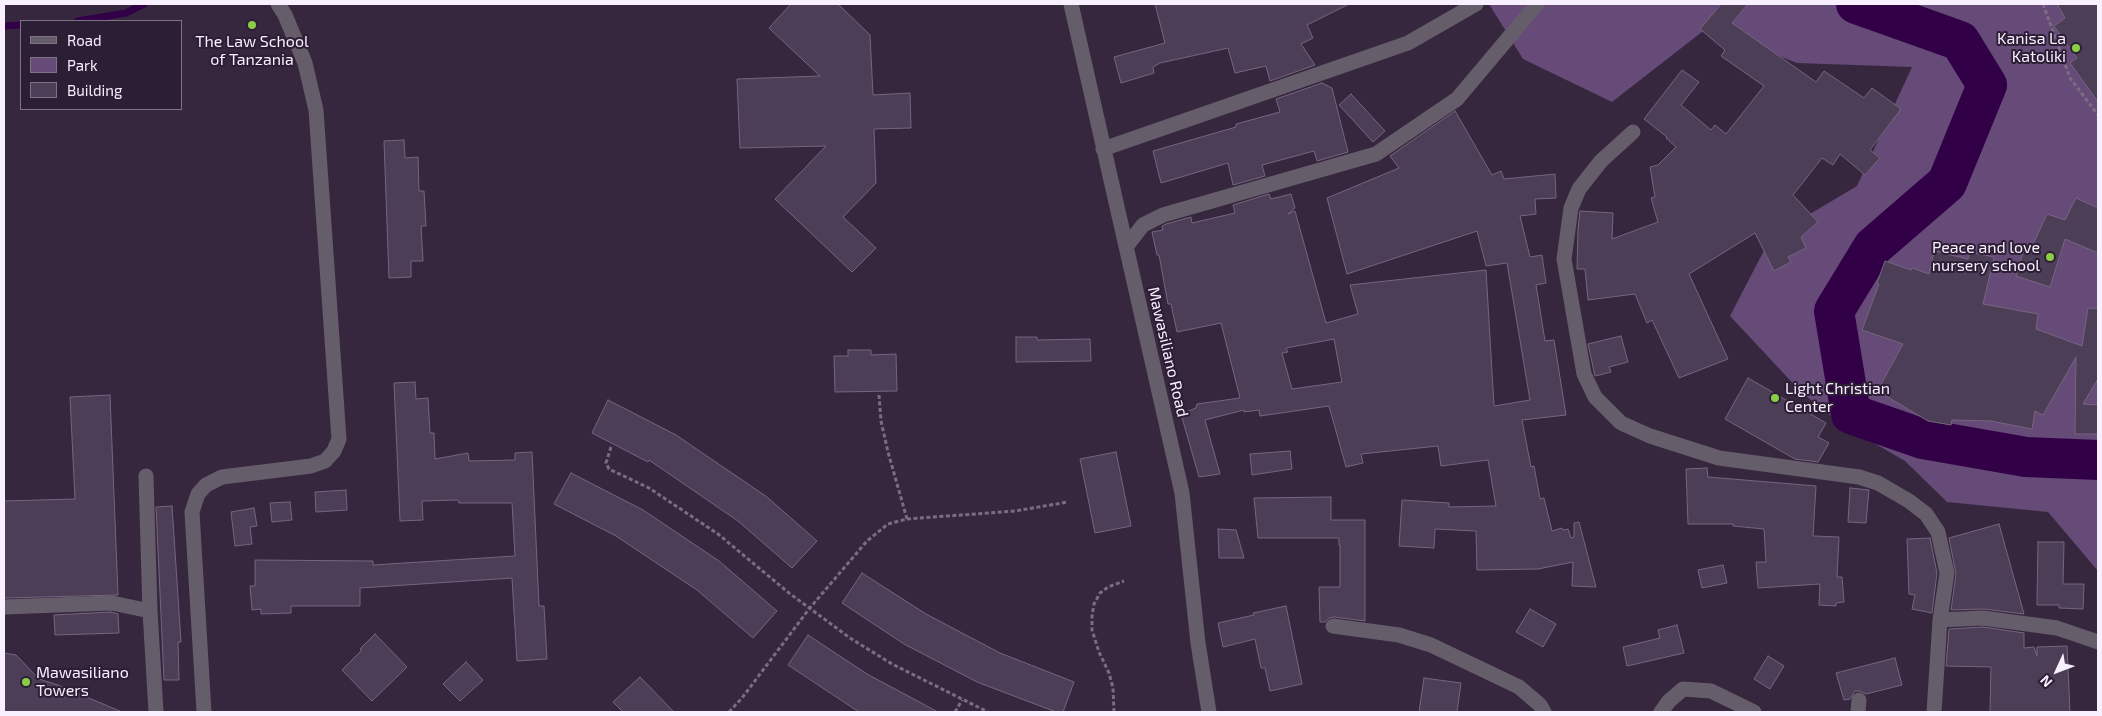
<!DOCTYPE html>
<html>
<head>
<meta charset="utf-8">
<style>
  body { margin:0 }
  #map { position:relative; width:2102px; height:716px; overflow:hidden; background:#36273f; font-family:"Exo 2",sans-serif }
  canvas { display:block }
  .frame { position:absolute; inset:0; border:5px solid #f8efff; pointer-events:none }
  .legend { position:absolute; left:20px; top:20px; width:162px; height:90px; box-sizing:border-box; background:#2c1e35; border:1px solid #7e7286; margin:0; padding:6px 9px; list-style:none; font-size:15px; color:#f8efff }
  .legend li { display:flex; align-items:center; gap:10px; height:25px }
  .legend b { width:25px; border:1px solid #7e7286 }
  .north { position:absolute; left:2032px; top:646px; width:50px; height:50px; -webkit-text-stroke:4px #2c1e35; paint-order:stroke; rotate:227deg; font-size:14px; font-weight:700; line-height:20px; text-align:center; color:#f8efff }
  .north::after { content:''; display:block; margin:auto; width:18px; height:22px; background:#f8efff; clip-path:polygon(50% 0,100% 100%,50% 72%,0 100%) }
</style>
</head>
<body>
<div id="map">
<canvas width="2102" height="716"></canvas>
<div class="frame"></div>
<ul class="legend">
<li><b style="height:6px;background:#655e6a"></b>Road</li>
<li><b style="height:14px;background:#664a77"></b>Park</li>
<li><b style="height:14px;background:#4d3e57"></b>Building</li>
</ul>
<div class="north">N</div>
</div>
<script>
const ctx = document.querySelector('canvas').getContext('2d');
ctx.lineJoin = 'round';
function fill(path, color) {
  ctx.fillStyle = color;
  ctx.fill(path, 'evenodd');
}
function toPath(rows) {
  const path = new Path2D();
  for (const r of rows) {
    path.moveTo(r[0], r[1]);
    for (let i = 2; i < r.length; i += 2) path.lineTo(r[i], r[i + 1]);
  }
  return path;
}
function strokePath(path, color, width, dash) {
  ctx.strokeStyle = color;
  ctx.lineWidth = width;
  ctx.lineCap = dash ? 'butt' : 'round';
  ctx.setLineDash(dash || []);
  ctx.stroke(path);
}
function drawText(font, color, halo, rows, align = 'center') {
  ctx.font = font + ' "Exo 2",sans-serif';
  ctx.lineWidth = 4;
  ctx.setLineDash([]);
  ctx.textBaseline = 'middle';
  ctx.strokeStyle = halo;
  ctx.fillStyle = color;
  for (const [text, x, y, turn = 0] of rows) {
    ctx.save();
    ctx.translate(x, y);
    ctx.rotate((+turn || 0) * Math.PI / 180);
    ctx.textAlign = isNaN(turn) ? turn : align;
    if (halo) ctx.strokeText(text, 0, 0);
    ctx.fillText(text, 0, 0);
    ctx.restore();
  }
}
fill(toPath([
  [1489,4,2098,4,2098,571,2048,512,1947,502,1905,461,1841,424,1801,392,1730,316,1771,237,1857,186,1912,67,1797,63,1707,28,1612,102,1523,59]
]), '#664a77');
strokePath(toPath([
  [78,21,126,13,144,4],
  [4,26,21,25]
]), '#310047', 7);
strokePath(toPath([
  [1856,4,1960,41,1987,85,1947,183,1873,247,1834,311,1851,414,1923,439,2026,457,2098,460]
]), '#310047', 40);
const building = toPath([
  [791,4,838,4,870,35,873,95,910,93,911,128,874,129,876,183,843,217,876,248,852,272,775,199,826,146,740,148,737,79,820,76,769,28,791,4],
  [1155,4,1349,4,1307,25,1313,38,1301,44,1315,65,1270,81,1266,66,1235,73,1228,48,1160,63,1153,67,1154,73,1121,83,1114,57,1165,43,1155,4],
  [1721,4,1748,4,1732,23,1816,82,1824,71,1864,98,1872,88,1901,109,1870,150,1880,158,1865,175,1840,154,1833,165,1822,158,1793,195,1818,222,1801,237,1806,248,1788,257,1791,262,1774,271,1755,233,1689,274,1728,359,1679,378,1652,320,1647,323,1635,294,1588,300,1585,269,1577,269,1578,229,1580,211,1613,213,1612,239,1658,222,1651,198,1655,197,1650,167,1658,165,1676,147,1666,138,1667,137,1644,119,1682,70,1699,82,1681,105,1711,130,1715,125,1726,134,1764,86,1721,56,1725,50,1700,29,1721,4],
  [2057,4,2098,4,2098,102,2070,63,2077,58,2054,26,2065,18,2057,4],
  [1322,83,1332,88,1348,152,1317,161,1314,151,1262,165,1265,176,1233,185,1228,163,1161,183,1153,151,1236,127,1236,124,1280,112,1276,99,1322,83],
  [1351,94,1385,131,1373,142,1339,105,1351,94],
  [1455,111,1492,175,1501,171,1504,179,1555,174,1556,198,1535,199,1536,214,1520,216,1530,257,1542,255,1546,283,1536,285,1545,341,1554,340,1566,415,1522,420,1531,467,1534,466,1540,499,1544,498,1552,531,1562,528,1563,530,1568,529,1571,538,1574,537,1574,523,1579,522,1596,587,1572,586,1573,562,1538,569,1477,570,1476,531,1435,529,1434,548,1399,546,1402,500,1449,503,1449,507,1496,506,1488,460,1441,466,1438,446,1361,454,1363,463,1346,467,1329,406,1260,416,1259,410,1244,412,1244,410,1205,420,1220,474,1199,477,1181,414,1196,408,1197,404,1240,398,1221,323,1177,332,1171,304,1168,304,1159,255,1157,255,1152,232,1163,230,1162,226,1166,224,1191,217,1192,223,1235,213,1233,205,1269,194,1271,199,1291,194,1295,208,1288,214,1295,211,1326,323,1358,314,1350,285,1486,270,1494,406,1530,400,1507,263,1486,266,1477,231,1347,274,1327,198,1399,168,1390,156,1455,111],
  [1334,339,1342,382,1292,389,1282,353,1288,352,1286,348,1334,339],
  [404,140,405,158,418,157,419,191,424,191,426,226,421,226,423,261,411,261,411,277,389,278,384,141,404,140],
  [2076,198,2098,208,2098,253,2065,239,2050,287,2016,276,2024,249,2030,251,2047,214,2065,220,2076,198],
  [1934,251,1968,259,1970,252,1994,257,1983,304,2038,314,2036,329,2082,346,2088,308,2098,309,2098,379,2083,404,2098,405,2098,434,2075,434,2076,357,2043,415,2035,411,2032,429,1991,421,1952,420,1951,425,1928,421,1886,396,1880,386,1903,344,1862,330,1879,284,1877,283,1885,261,1911,270,1912,268,1929,274,1934,251],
  [1621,336,1628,362,1609,367,1611,372,1595,376,1588,344,1621,336],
  [1016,337,1037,337,1037,340,1090,339,1091,361,1016,362,1016,337],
  [848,350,871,350,871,355,896,354,897,391,835,392,834,356,848,356,848,350],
  [1748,378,1826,423,1818,437,1829,443,1818,462,1795,459,1725,419,1748,378],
  [415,382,416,399,428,398,430,433,434,433,435,459,468,453,469,461,515,460,515,453,532,452,539,606,544,606,547,659,517,661,512,578,360,588,360,606,291,606,291,613,261,614,261,609,252,610,250,586,255,586,255,560,373,561,373,565,515,556,512,503,459,503,458,500,422,501,423,520,400,521,394,383,415,382],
  [110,395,118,595,4,598,4,501,75,499,70,397,110,395],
  [608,400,676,435,767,497,817,541,792,568,738,521,649,460,648,462,592,433,608,400],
  [1290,451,1292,469,1252,475,1250,454,1290,451],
  [1116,452,1131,526,1095,533,1080,459,1116,452],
  [1707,468,1708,477,1816,486,1813,536,1839,537,1837,577,1842,577,1844,602,1836,603,1836,606,1819,605,1820,584,1758,588,1756,562,1766,562,1764,529,1733,526,1733,524,1688,524,1686,469,1707,468],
  [571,473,643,510,719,561,777,611,753,638,697,590,616,536,554,504,571,473],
  [1850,488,1869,490,1866,523,1848,522,1850,488],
  [346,490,347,510,316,512,315,492,346,490],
  [1331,497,1331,520,1365,520,1365,621,1334,617,1329,618,1325,622,1320,622,1319,587,1340,587,1340,545,1339,545,1339,538,1258,538,1254,498,1331,497],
  [290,502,292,520,272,522,270,503,290,502],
  [172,506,181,642,178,642,179,680,164,680,156,507,172,506],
  [254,508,257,526,250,527,252,544,235,546,231,512,254,508],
  [1999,524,2024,614,1984,609,1951,610,1956,574,1949,538,1999,524],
  [1218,529,1236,530,1244,558,1219,558,1218,529],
  [1930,538,1937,573,1932,613,1912,609,1915,595,1909,594,1907,539,1930,538],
  [2038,542,2064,542,2063,584,2084,584,2083,609,2059,608,2059,605,2037,605,2038,542],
  [1723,565,1727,583,1702,588,1698,570,1723,565],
  [862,573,926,614,1000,653,1074,682,1063,712,1056,712,977,682,904,644,842,603,862,573],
  [1286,606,1302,684,1270,691,1265,668,1261,668,1255,639,1223,647,1218,623,1254,615,1253,613,1286,606],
  [1530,609,1556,624,1543,647,1516,632,1530,609],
  [111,612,118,614,119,633,55,635,54,615,111,612],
  [1677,625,1684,653,1627,666,1623,647,1660,638,1658,630,1677,625],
  [1983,627,2024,633,2024,648,2034,647,2037,656,2037,647,2067,646,2070,712,1990,712,1991,667,1946,666,1949,629,1983,627],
  [375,634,407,667,372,701,342,670,362,650,360,649,375,634],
  [808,635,867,674,938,712,859,712,788,665,808,635],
  [4,653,16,655,39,679,58,685,122,712,4,712,4,653],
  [1768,656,1784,666,1770,689,1754,679,1768,656],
  [1895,658,1902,685,1866,694,1860,691,1855,691,1850,699,1844,700,1836,673,1895,658],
  [466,662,483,680,460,701,443,684,466,662],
  [640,677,674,712,623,712,613,702,640,677],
  [1424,678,1461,683,1457,712,1419,712,1424,678]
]);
fill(building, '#4d3e57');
strokePath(building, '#766580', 1);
strokePath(toPath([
  [2043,4,2070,78,2098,115],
  [879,395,881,421,888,452,907,519],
  [611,447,606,463,609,469,649,488,718,534,789,593,850,638,892,664,988,712],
  [729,712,742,698,809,609,867,541,888,524,907,519,1015,511,1068,502],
  [955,712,962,700],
  [1114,712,1113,688,1109,673,1099,652,1092,630,1092,616,1094,604,1100,593,1108,587,1124,581]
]), '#7a6d82', 3, [4, 2.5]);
strokePath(toPath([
  [1071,4,1182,493,1198,643,1209,712],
  [1633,132,1601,161,1579,189,1571,208,1564,259,1584,374,1595,397,1621,423,1650,436,1719,458,1859,477,1878,483,1909,501,1926,514,1938,532,1947,573,1940,620,1934,712],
  [1103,149,1408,43,1476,4],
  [1126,247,1143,225,1163,215,1376,154,1457,99,1537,4],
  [146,476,150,611,156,712],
  [4,607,112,603,150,611],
  [1940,620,1983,618,2057,628,2098,642],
  [1333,626,1399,635,1431,645,1519,687,1540,705,1544,712],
  [204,712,192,512,198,494,206,485,222,477,311,466,325,461,334,451,339,439,316,110,305,63,285,15,278,4],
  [1661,712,1669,701,1683,689,1711,691,1754,712],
  [1858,712,1859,700]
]), '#655e6a', 15);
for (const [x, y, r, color] of [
  [252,25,5,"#8ace47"],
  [2076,48,5,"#8ace47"],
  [2050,257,5,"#8ace47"],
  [1775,398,5,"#8ace47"],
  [26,682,5,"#8ace47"]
]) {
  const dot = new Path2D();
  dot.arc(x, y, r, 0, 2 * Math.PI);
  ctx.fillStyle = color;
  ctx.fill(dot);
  strokePath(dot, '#2c1e35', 2);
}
drawText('16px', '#f8efff', '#2c1e35', [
  ["Kanisa La",2066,39],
  ["Katoliki",2066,57],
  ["The Law School",252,42,"center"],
  ["of Tanzania",252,60,"center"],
  ["Peace and love",2040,248],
  ["nursery school",2040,266],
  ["Light Christian",1785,389,"left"],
  ["Center",1785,407,"left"],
  ["Mawasiliano",36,673,"left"],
  ["Towers",36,691,"left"]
], 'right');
drawText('16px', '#f8efff', '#2c1e35', [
  ["Mawasiliano Road",1168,352,77]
]);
</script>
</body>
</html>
